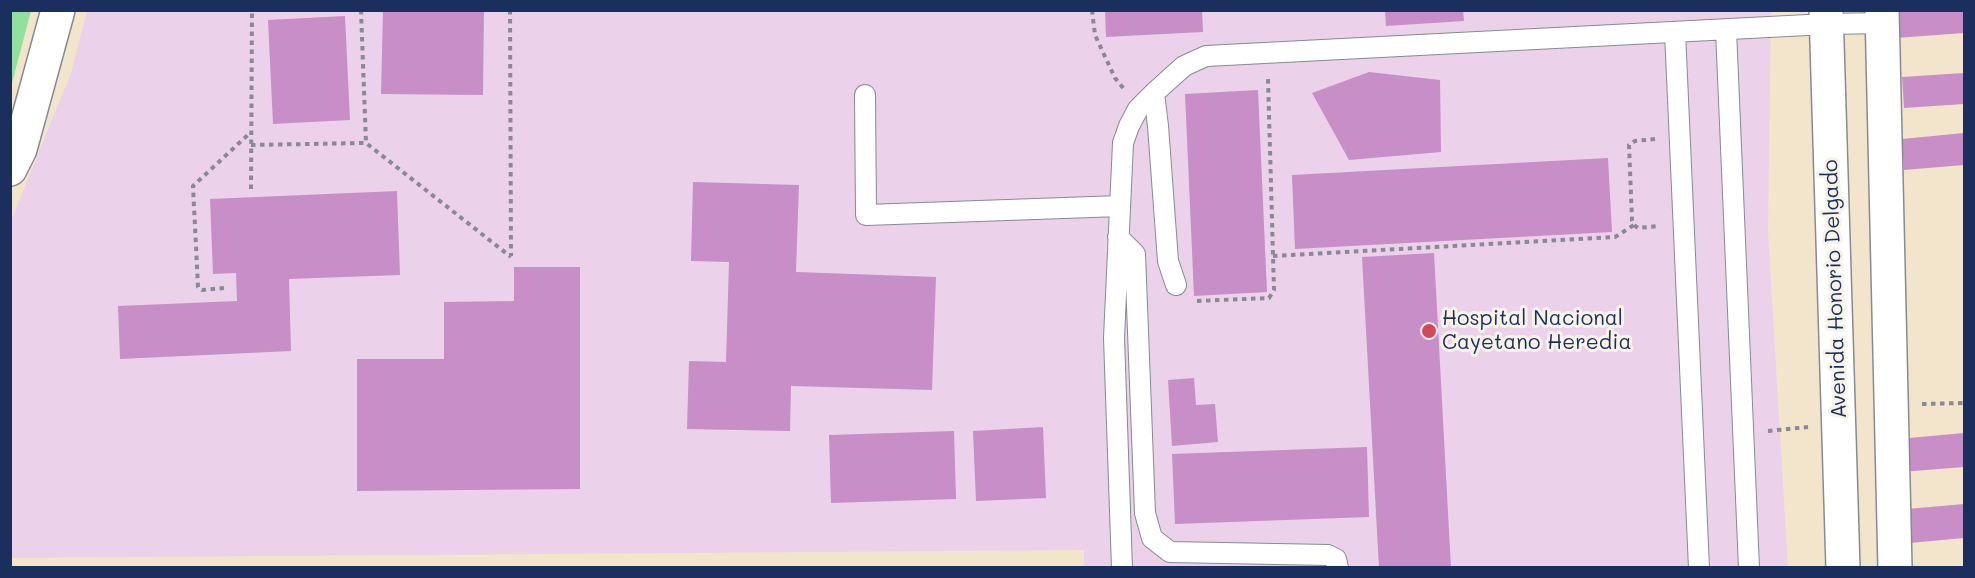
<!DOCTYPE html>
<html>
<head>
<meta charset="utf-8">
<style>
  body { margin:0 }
  #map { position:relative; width:1975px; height:578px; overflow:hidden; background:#f3e5cc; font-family:Mali,sans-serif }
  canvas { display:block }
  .frame { position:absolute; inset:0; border:12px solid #1b2f5e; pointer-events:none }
</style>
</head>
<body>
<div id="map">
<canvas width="1975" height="578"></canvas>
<div class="frame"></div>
</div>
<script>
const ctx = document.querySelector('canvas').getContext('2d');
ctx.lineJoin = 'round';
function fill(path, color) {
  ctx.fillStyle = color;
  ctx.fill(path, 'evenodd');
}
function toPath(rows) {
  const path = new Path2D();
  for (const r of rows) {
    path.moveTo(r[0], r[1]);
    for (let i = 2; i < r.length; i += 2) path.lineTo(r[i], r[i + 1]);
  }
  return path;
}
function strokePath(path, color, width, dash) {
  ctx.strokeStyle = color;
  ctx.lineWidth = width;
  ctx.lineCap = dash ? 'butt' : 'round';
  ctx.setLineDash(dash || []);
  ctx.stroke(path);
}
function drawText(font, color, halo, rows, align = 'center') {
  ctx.font = font + ' Mali,sans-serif';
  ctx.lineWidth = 6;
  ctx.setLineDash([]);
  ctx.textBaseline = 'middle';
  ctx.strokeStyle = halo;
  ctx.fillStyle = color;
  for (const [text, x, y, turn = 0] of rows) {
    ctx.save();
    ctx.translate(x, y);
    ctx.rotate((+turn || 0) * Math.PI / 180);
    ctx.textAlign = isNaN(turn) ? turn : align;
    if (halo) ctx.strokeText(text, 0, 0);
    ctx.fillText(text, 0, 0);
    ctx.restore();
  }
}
fill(toPath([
  [87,11,1771,11,1768,232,1788,567,1084,568,1084,550,11,558,10,223,71,73]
]), '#ecd1ea');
fill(toPath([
  [11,10,31,11,11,87,10,11]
]), '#91e09f');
fill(toPath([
  [383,10,484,10,483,95,381,94],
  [1105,10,1202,10,1203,32,1106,37],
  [1385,10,1463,10,1464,21,1386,26],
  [1894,10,1964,10,1964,33,1896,38],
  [345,16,350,120,273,124,268,20],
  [1369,72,1440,80,1441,152,1349,160,1312,93],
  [1964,73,1964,104,1904,108,1902,77],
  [1258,90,1267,292,1194,296,1185,94],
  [1964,133,1964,165,1904,170,1902,139],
  [1608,158,1612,232,1295,249,1292,175],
  [693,182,799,185,796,272,936,277,932,390,791,386,790,431,687,429,689,361,726,362,729,262,691,261],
  [397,191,400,275,289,279,291,351,120,359,118,306,237,301,236,273,213,274,210,199],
  [1434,253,1451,568,1379,568,1362,257],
  [514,267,580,267,580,489,357,491,357,359,444,359,444,302,514,301],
  [1194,378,1196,405,1215,404,1218,442,1172,446,1168,380],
  [1043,427,1046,498,976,501,973,431],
  [954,431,956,499,831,503,829,435],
  [1964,433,1964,467,1901,472,1898,439],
  [1367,447,1369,517,1175,524,1172,454],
  [1964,504,1964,538,1899,544,1896,510]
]), '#c78ec8');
const service = toPath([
  [1726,30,1749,568],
  [1675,32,1699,568],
  [1154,93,1158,126,1168,261,1176,285],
  [865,95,866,215,1120,206],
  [1118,237,1135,254,1145,513,1152,538,1170,552,1328,555,1336,559,1338,568],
  [1122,568,1114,338,1123,143,1129,126,1138,109,1154,93,1184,66,1206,56,1827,24,1882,23]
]);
const tertiary = toPath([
  [1826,10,1843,568],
  [1882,10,1895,568],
  [10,169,20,149,58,10]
]);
strokePath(service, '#878a95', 22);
strokePath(tertiary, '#878a95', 36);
strokePath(toPath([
  [361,10,366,143],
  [510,10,511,256],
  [1092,10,1095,35,1115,78,1124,89],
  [1655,139,1635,141,1629,145,1632,220,1634,225,1638,228,1659,226],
  [251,145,366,143,511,257],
  [251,189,252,10],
  [1273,256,1615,237,1634,225],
  [224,288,202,290,198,287,193,186,251,132],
  [1197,301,1269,298,1274,290,1268,79],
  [1922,404,1964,403],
  [1768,431,1808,427]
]), '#878a95', 4, [4.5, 4.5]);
strokePath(service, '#fff', 20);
strokePath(tertiary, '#fff', 33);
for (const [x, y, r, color] of [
  [1429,331,8,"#d1495b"]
]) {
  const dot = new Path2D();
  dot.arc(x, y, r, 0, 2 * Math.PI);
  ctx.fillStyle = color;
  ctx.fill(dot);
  strokePath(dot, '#f7f3e8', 2);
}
drawText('21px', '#1b2f5e', '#f7f3e8', [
  ["Avenida Honorio Delgado",1835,289,-92]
]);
drawText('21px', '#1b2f5e', '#f7f3e8', [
  ["Hospital Nacional",1442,319],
  ["Cayetano Heredia",1442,343]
], 'left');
</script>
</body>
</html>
